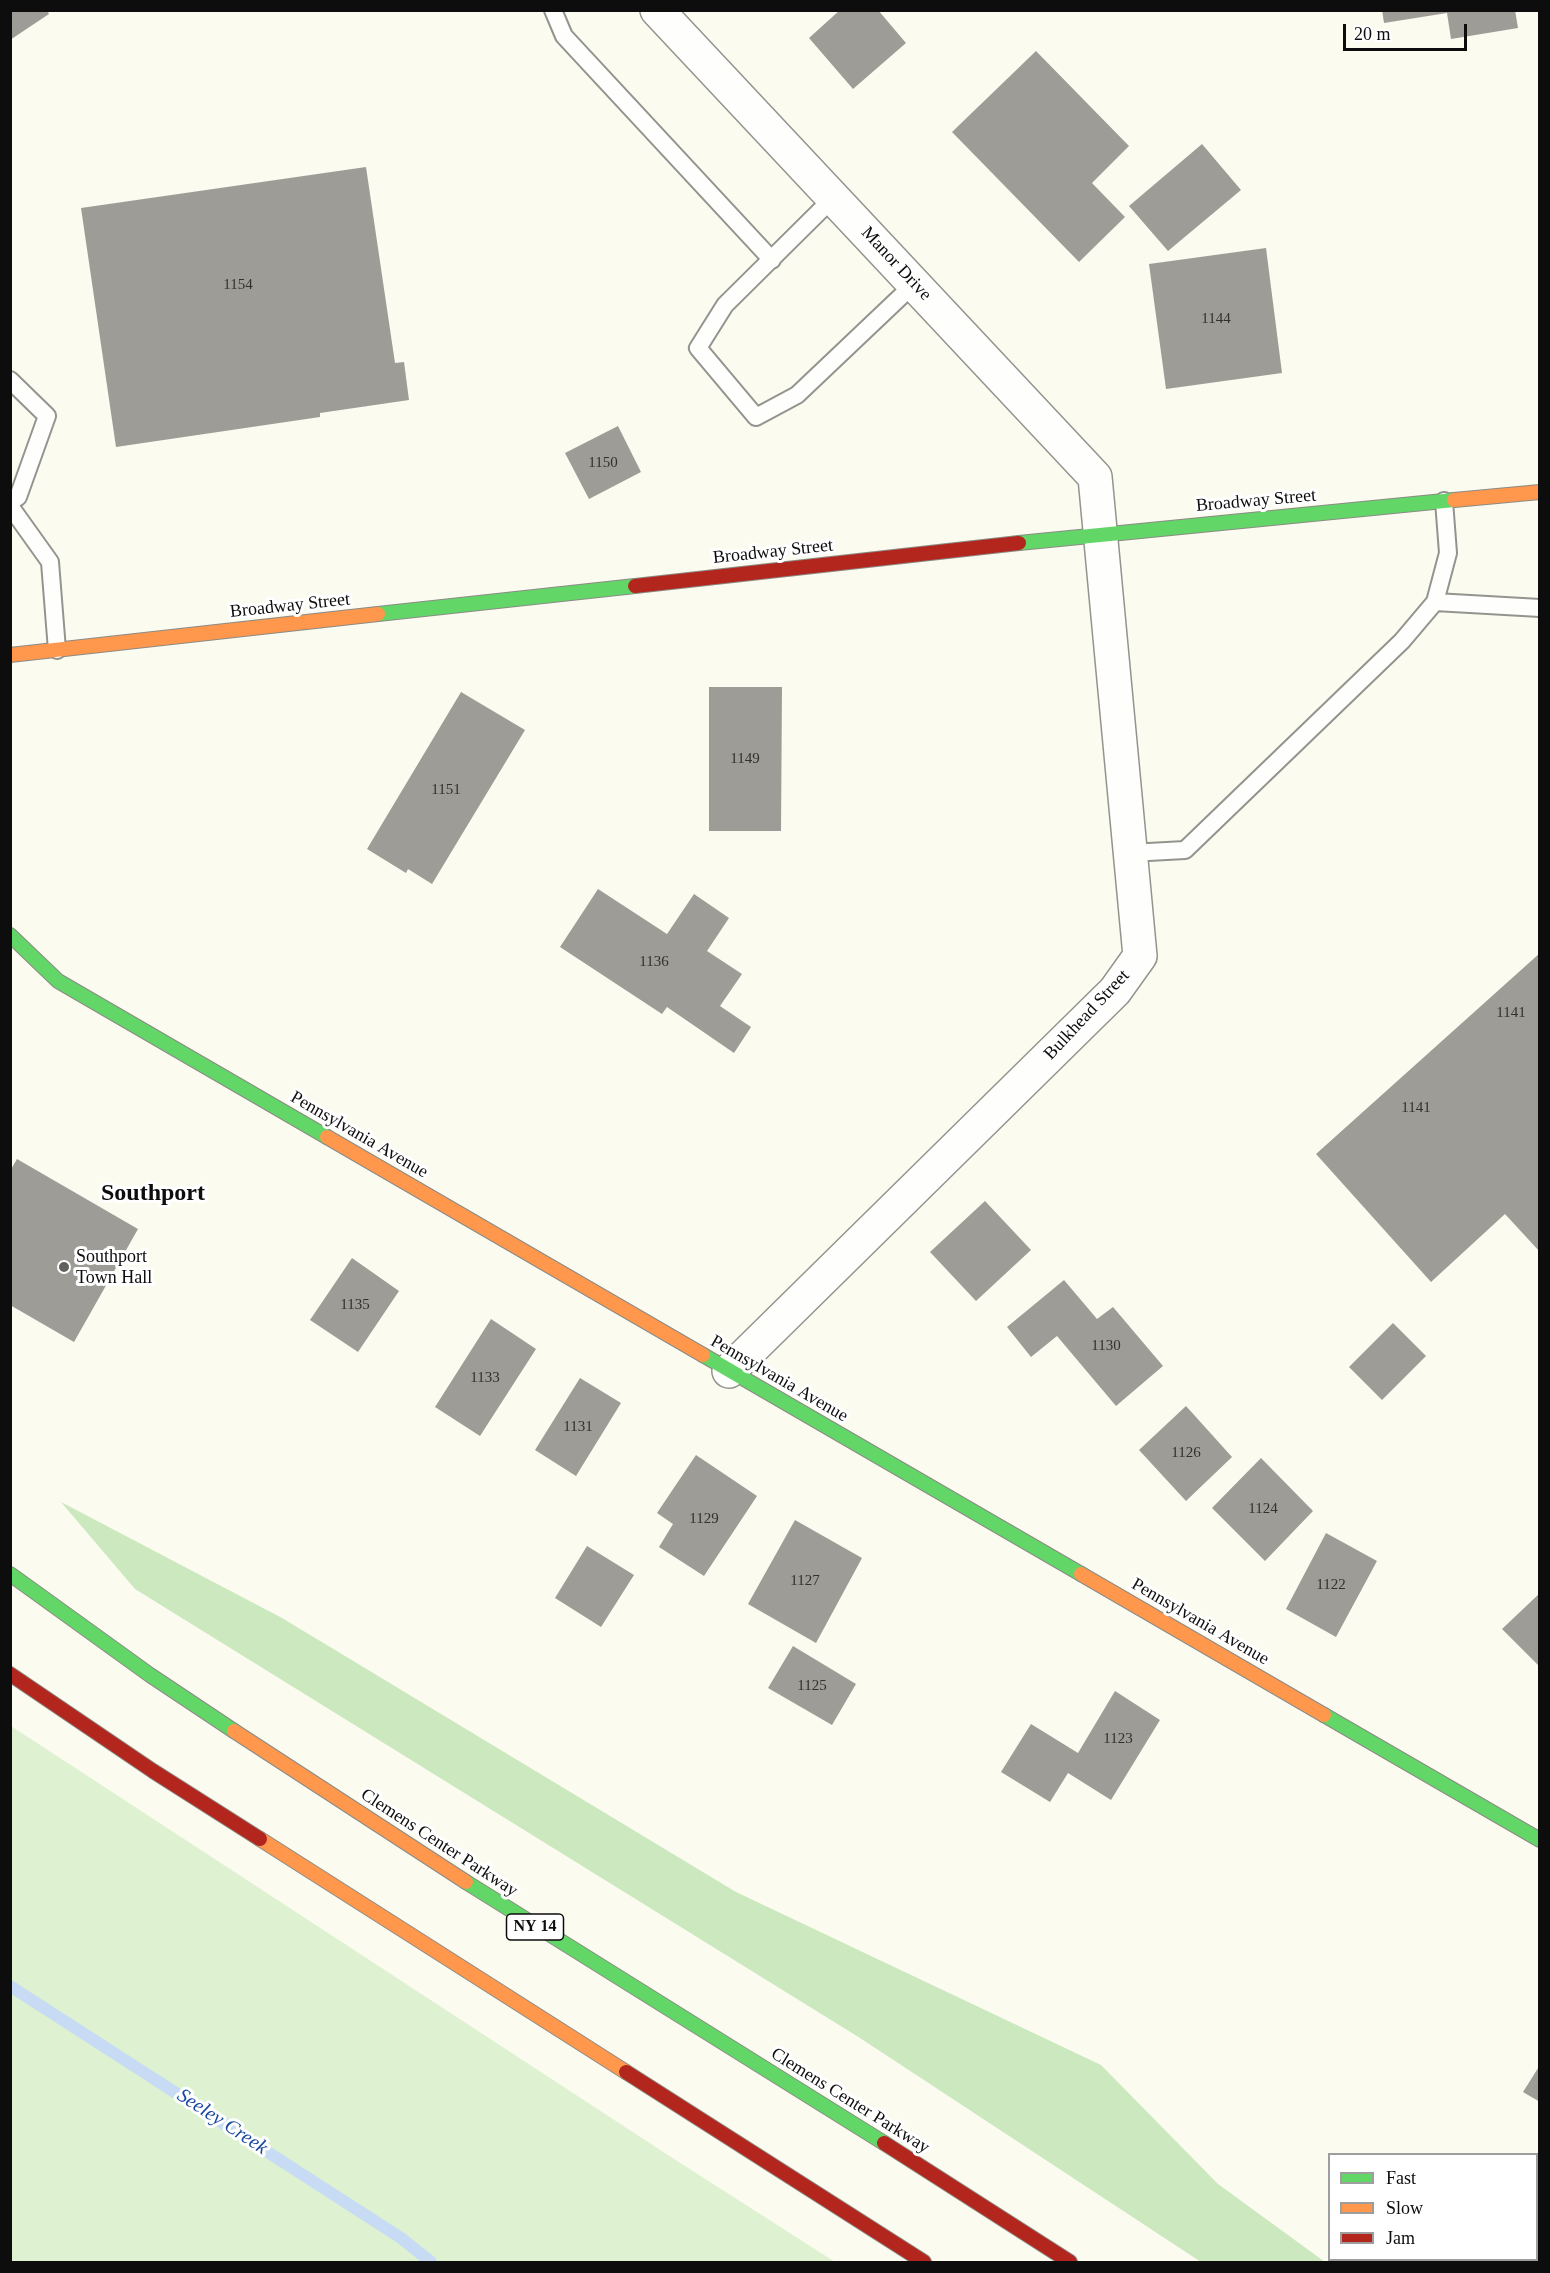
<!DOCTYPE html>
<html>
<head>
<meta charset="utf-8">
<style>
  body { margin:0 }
  #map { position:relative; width:1550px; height:2273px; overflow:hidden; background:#fbfbf0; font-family:"Times New Roman",serif }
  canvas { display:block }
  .frame { position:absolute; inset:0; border:12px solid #0d0d0d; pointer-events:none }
  .legend { position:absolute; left:1328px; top:2153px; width:210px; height:108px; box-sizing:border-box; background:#fff; border:2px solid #9e9e9e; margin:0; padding:8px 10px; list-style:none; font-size:18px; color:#0d0d0d }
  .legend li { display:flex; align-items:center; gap:12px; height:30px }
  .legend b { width:30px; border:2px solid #9e9e9e }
  .scale { position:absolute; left:1343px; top:24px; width:124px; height:27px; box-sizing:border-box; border:3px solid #0d0d0d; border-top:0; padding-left:8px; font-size:18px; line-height:21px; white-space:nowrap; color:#0d0d0d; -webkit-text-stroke:4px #fff; paint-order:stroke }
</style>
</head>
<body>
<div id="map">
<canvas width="1550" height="2273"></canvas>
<div class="frame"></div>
<ul class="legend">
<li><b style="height:8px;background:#63d668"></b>Fast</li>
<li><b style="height:8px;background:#ff974d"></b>Slow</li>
<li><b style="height:8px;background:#b3261e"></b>Jam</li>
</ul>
<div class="scale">20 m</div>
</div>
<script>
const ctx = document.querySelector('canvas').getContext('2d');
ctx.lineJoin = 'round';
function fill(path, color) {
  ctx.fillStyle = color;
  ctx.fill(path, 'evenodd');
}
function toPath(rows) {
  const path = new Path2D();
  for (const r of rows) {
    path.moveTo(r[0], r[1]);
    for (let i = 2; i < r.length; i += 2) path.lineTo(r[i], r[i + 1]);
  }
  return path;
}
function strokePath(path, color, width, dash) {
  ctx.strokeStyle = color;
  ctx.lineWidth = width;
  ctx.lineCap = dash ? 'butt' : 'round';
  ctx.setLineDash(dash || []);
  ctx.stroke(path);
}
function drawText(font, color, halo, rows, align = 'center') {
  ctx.font = font + ' "Times New Roman",serif';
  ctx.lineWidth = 6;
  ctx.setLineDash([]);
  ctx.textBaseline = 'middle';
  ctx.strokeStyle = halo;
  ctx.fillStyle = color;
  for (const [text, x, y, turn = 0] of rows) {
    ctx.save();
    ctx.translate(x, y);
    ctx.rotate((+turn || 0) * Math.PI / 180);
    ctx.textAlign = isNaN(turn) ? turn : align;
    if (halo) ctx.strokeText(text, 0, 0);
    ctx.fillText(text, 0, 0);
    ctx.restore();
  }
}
fill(toPath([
  [11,1726,671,2157,835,2262,11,2262]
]), '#def1d0');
fill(toPath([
  [61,1502,282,1618,736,1892,1101,2065,1218,2184,1325,2262,1201,2262,860,2038,135,1589]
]), '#cce8be');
strokePath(toPath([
  [10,1986,401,2238,431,2262]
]), '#c7dcf4', 12);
fill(toPath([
  [10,10,47,10,49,14,10,40],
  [840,10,878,10,906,43,853,89,809,38],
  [1382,10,1515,10,1518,28,1451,39,1447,13,1384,23],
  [1036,51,1129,146,1092,183,1125,217,1079,262,952,132],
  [1202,144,1241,190,1168,251,1129,206],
  [366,167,395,363,404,362,409,400,320,413,320,417,116,447,81,208],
  [1266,248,1282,373,1166,389,1149,264],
  [618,426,641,472,589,499,565,453],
  [709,687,782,687,781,831,709,831],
  [461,692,525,730,432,884,408,869,406,873,367,849],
  [598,889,667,934,694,894,729,918,707,951,742,974,720,1006,751,1027,734,1053,667,1007,662,1014,560,947],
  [1540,953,1540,1252,1505,1214,1431,1282,1316,1154],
  [17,1159,138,1229,74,1342,10,1305,10,1171],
  [985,1201,1031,1250,976,1301,930,1252],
  [352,1258,399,1291,358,1352,310,1320],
  [1064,1280,1097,1319,1113,1307,1163,1366,1116,1406,1057,1336,1031,1357,1007,1327],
  [491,1319,536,1349,480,1436,435,1407],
  [1393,1323,1426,1356,1382,1400,1349,1367],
  [580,1378,621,1403,576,1476,535,1450],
  [1186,1406,1232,1457,1186,1501,1139,1450],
  [696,1455,757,1496,704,1576,659,1547,673,1524,657,1513],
  [1261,1458,1313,1511,1265,1561,1212,1508],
  [795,1520,862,1558,816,1643,748,1604],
  [1326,1533,1377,1561,1336,1637,1286,1609],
  [587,1546,634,1575,601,1627,555,1598],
  [1540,1593,1540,1667,1502,1629],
  [793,1646,856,1684,832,1725,768,1688],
  [1115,1691,1160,1720,1111,1800,1068,1773,1050,1802,1001,1772,1031,1724,1078,1753],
  [1540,2065,1540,2102,1523,2092]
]), '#9e9c96');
const lane = toPath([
  [553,10,564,36,772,260],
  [833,198,725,305,698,348,756,417,797,395,914,284],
  [10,380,47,416,18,497,10,502],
  [10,506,50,562,57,650],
  [1435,602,1540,608],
  [1130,853,1185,850,1402,641,1435,602,1448,553,1444,501]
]);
const street = toPath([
  [657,10,1095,477,1140,956,1115,991,729,1371]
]);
const fast = toPath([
  [1019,543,1454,500],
  [378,614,635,586],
  [10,935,58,981,327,1137],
  [703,1355,1081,1574],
  [10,1574,150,1675,234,1731],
  [1324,1715,1540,1840],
  [466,1882,884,2143]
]);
const slow = toPath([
  [1454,500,1540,492],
  [10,655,378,614],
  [327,1137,703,1355],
  [1081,1574,1324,1715],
  [234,1731,466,1882],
  [260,1839,626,2072]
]);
const jam = toPath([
  [635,586,1019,543],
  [10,1674,153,1771,260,1839],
  [626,2072,924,2262],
  [884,2143,1070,2262]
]);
strokePath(lane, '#94948f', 20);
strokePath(street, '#94948f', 36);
strokePath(fast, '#8b8b86', 16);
strokePath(slow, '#8b8b86', 16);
strokePath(jam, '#8b8b86', 16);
strokePath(lane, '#fefefd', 16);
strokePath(street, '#fefefd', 33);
strokePath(fast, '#63d668', 14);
strokePath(slow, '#ff974d', 14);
strokePath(jam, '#b3261e', 14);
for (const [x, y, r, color] of [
  [64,1267,6,"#60605c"]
]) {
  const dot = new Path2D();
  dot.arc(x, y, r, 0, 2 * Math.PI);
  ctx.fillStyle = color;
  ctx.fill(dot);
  strokePath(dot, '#fff', 2);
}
drawText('15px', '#31312f', null, [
  ["1154",238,285],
  ["1144",1216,319],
  ["1150",603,463],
  ["1149",745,759],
  ["1151",446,790],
  ["1136",654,962],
  ["1141",1511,1013],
  ["1141",1416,1108],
  ["1135",355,1305],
  ["1130",1106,1346],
  ["1133",485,1378],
  ["1131",578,1427],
  ["1126",1186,1453],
  ["1124",1263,1509],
  ["1129",704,1519],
  ["1127",805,1581],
  ["1122",1331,1585],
  ["1125",812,1686],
  ["1123",1118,1739]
]);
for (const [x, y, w] of [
  [535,1927,57]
]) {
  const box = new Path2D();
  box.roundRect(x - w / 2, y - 13, w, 26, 4.5);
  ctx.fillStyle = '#fff';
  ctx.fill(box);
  strokePath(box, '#0d0d0d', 1.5);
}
drawText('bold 16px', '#0d0d0d', null, [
  ["NY 14",535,1927]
]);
drawText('18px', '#0d0d0d', '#fff', [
  ["Manor Drive",896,264,47],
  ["Broadway Street",1256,501,-5],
  ["Broadway Street",773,552,-6],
  ["Broadway Street",290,606,-6],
  ["Bulkhead Street",1087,1015,-47],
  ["Pennsylvania Avenue",359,1135,30],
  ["Pennsylvania Avenue",779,1379,30],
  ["Pennsylvania Avenue",1200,1622,30],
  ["Clemens Center Parkway",439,1843,33],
  ["Clemens Center Parkway",850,2101,32]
]);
drawText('18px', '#0d0d0d', '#fff', [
  ["Southport",76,1257],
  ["Town Hall",76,1278]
], 'left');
drawText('italic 20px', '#17469e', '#fff', [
  ["Seeley Creek",222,2122,33]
]);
drawText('bold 24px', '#0d0d0d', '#fff', [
  ["Southport",153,1194]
]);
</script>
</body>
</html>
